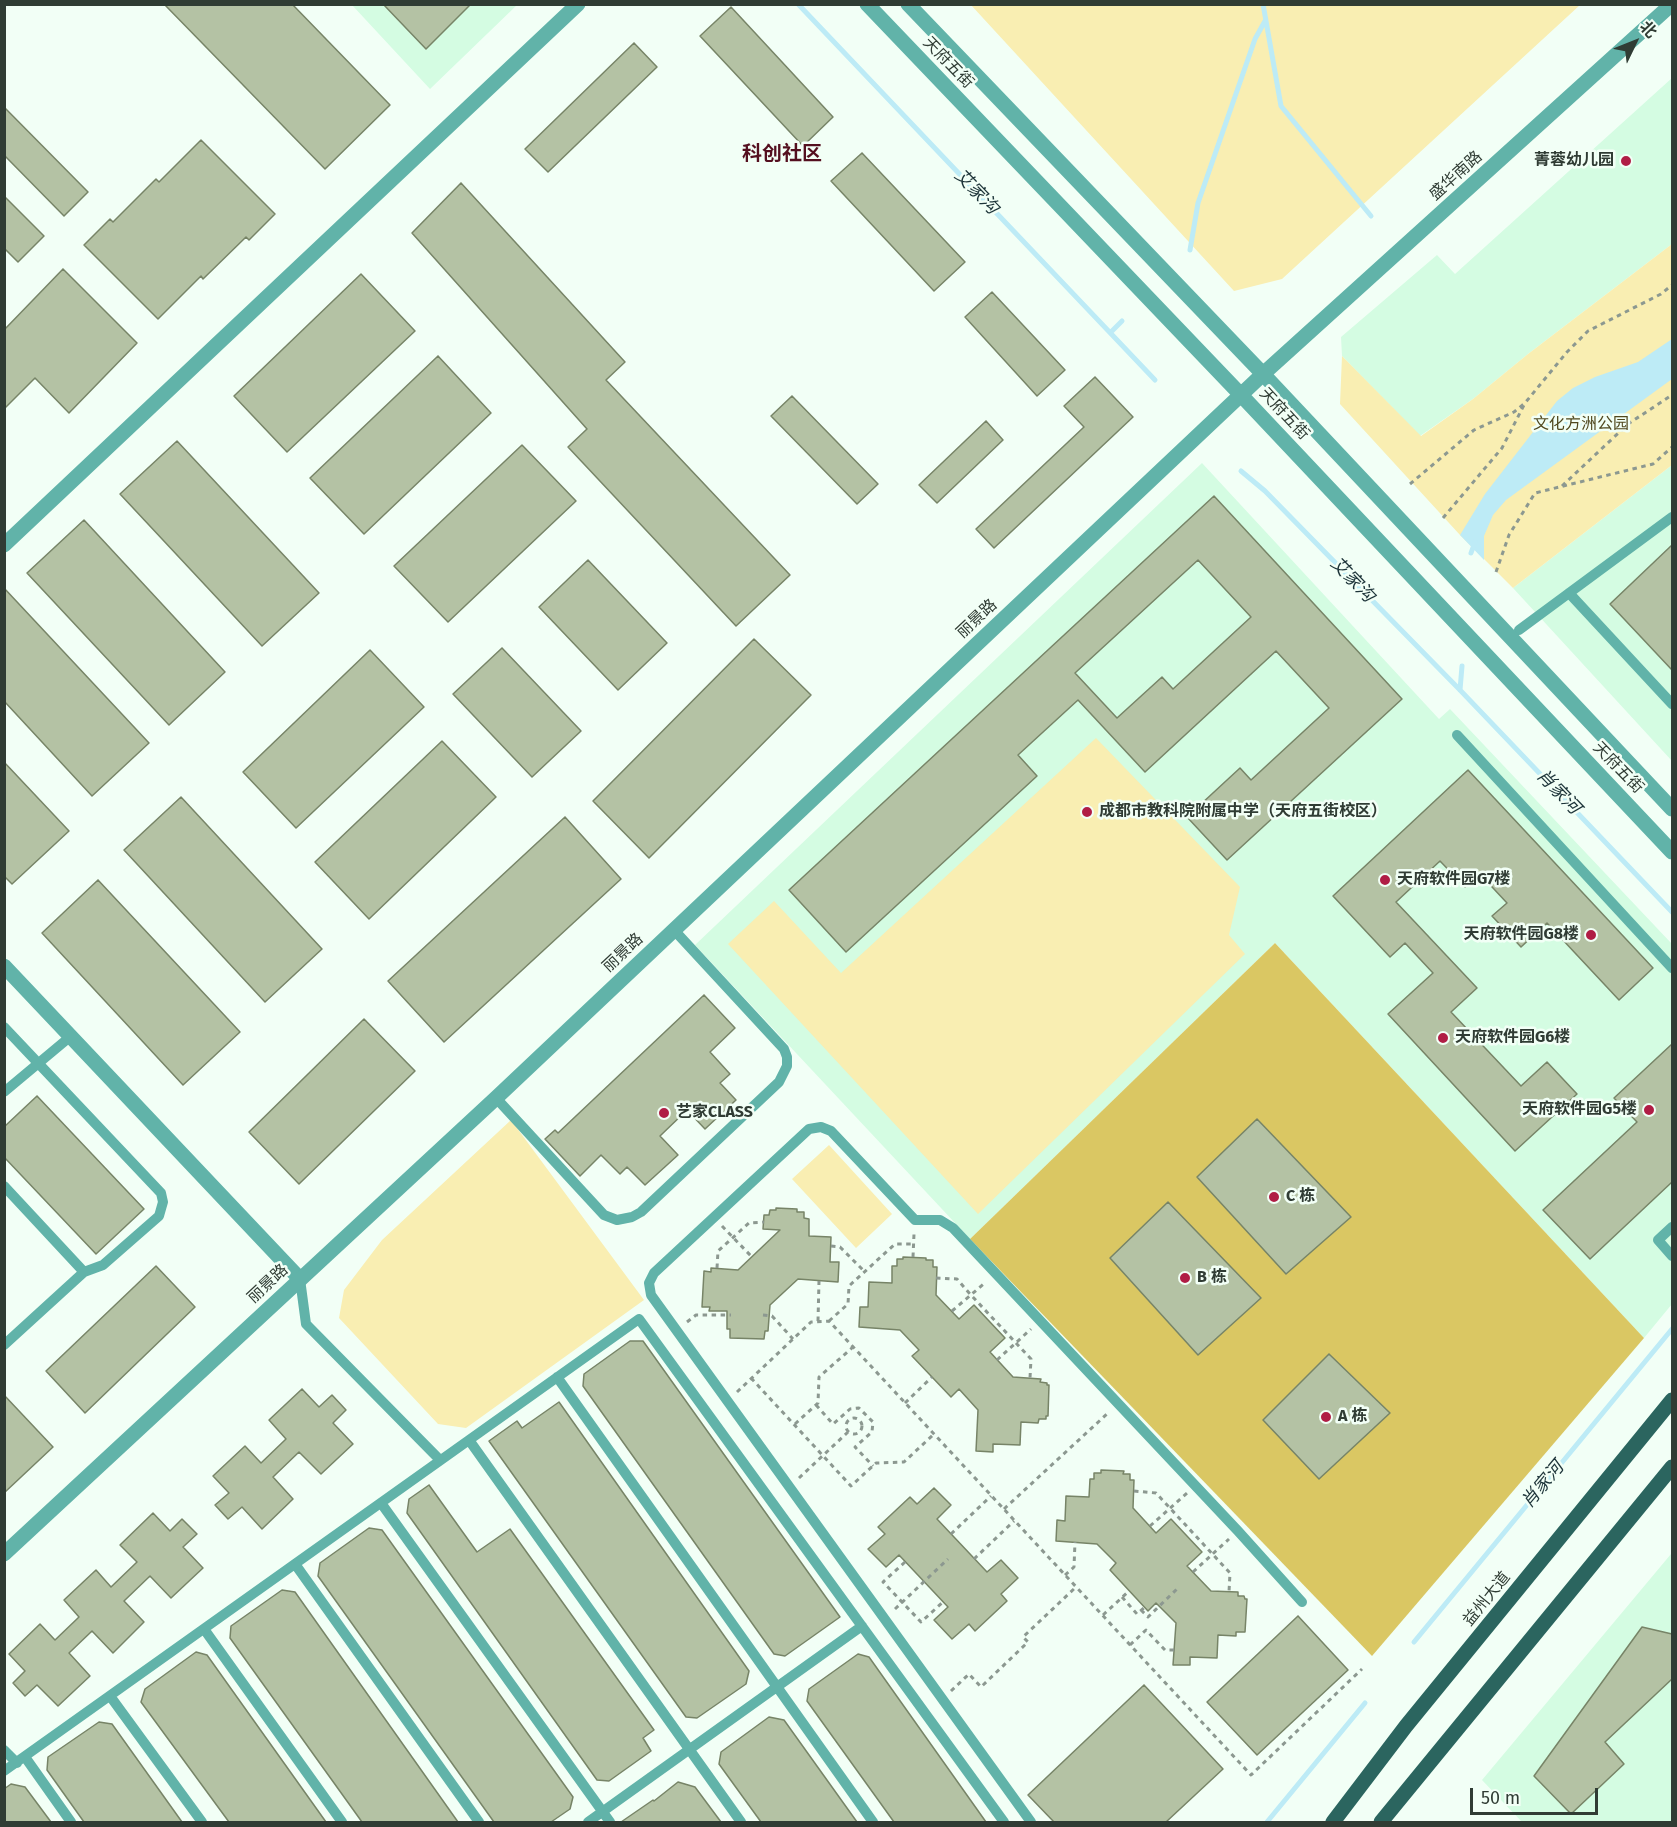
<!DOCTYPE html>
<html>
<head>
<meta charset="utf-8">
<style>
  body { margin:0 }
  #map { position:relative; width:1677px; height:1827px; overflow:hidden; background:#f2fff6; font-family:"Fira Sans","Noto Sans SC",sans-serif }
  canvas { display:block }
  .frame { position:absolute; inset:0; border:6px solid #303c34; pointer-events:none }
  .north { position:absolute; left:1605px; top:12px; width:60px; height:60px; -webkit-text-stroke:4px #f2fff6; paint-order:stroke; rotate:47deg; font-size:16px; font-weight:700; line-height:24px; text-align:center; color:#303c34 }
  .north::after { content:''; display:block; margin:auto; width:21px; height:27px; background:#303c34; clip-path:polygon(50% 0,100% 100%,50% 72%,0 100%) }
  .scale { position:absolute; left:1470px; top:1788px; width:128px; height:27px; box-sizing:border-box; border:3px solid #303c34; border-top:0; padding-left:8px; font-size:18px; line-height:21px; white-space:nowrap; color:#303c34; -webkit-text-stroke:4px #f2fff6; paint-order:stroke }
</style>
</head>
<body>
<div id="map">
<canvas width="1677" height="1827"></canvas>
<div class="frame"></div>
<div class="north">北</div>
<div class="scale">50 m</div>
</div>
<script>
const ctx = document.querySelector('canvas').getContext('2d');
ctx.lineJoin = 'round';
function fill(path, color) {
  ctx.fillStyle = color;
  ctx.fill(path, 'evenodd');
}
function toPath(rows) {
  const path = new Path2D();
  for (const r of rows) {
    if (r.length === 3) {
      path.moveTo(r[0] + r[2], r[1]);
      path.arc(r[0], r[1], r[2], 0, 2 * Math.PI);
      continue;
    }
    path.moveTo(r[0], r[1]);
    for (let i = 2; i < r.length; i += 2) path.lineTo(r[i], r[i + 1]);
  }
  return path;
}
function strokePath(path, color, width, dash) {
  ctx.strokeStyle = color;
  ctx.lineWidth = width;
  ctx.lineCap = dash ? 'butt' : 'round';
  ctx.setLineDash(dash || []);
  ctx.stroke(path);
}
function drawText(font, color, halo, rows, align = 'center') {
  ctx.font = font + ' "Fira Sans","Noto Sans SC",sans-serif';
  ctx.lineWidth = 5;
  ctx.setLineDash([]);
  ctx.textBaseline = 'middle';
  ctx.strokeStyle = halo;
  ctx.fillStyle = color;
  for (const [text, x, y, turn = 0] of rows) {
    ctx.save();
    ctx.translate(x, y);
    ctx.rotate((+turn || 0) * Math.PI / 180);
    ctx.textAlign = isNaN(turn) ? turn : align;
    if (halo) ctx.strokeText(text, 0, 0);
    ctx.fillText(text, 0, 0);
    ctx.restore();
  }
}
fill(toPath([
  [352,5,517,5,430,89],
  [1672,78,1672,244,1528,354,1473,399,1420,436,1342,356,1341,337,1437,255,1455,274],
  [1202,463,1439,719,1450,709,1672,944,1672,1304,1644,1338,1275,943,970,1239,695,945],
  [1672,465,1672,761,1513,588],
  [1671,1554,1672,1822,1522,1822,1482,1780]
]), '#d4fce2');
fill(toPath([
  [971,5,1580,5,1282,279,1234,291],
  [1672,244,1672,465,1513,588,1460,535,1340,404,1342,356,1421,436,1473,399,1528,354],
  [1096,738,1240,887,1229,935,1245,954,978,1214,728,944,774,901,841,973],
  [511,1120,644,1300,466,1428,438,1424,339,1318,344,1290,382,1240],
  [829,1145,892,1214,856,1248,792,1179]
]), '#f9eeb2');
fill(toPath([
  [1275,943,1644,1338,1372,1656,970,1239]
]), '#dac763');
fill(toPath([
  [1672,339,1672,379,1506,500,1493,515,1484,536,1484,560,1460,535,1485,494,1557,401,1573,388,1595,377,1638,362]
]), '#bdebf6');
strokePath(toPath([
  [798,4,1155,380],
  [1263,4,1281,106,1371,216],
  [1190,250,1198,203,1255,39,1265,21],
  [1111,332,1122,321],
  [1241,471,1265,491,1460,690,1672,912],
  [1471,553,1475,542],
  [1460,690,1462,666],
  [1414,1642,1672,1329],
  [1267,1822,1365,1703]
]), '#bdebf6', 5);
const building = toPath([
  [164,4,292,4,390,105,325,169,164,4],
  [383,4,471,4,426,49,383,4],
  [731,7,833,117,803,146,700,36,731,7],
  [634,43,657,67,548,172,525,149,634,43],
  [4,107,88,192,64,216,4,155,4,107],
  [201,140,275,214,249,240,246,237,203,279,201,276,158,319,84,245,110,219,113,222,156,179,159,182,201,140],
  [862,153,965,262,934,291,831,181,862,153],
  [461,183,625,362,606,380,790,575,736,626,568,447,587,429,412,233,461,183],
  [4,196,44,236,18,262,4,248,4,196],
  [63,269,137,343,69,413,35,378,4,409,4,330,63,269],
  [361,274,415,331,287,452,234,396,361,274],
  [992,292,1065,370,1037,396,965,317,992,292],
  [438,356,491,413,364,534,310,478,438,356],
  [1095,377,1133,417,994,548,976,529,1084,427,1064,406,1095,377],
  [792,396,878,484,857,504,771,416,792,396],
  [986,421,1003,440,937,503,919,485,986,421],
  [177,441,319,593,262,646,120,494,177,441],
  [522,445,576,501,448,622,394,566,522,445],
  [1214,496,1402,699,1227,860,1187,817,1240,768,1251,780,1329,708,1276,651,1145,772,1078,700,1018,755,1037,776,846,952,789,890,1214,496],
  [1198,560,1251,617,1173,689,1162,677,1117,718,1075,673,1198,560],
  [84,520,225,672,169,725,27,573,84,520],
  [1672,545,1672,670,1610,604,1672,545],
  [588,560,667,643,618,690,539,607,588,560],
  [4,588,149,743,92,796,4,701,4,588],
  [754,639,811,695,649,858,593,801,754,639],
  [502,648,581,731,532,777,453,694,502,648],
  [370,650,424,707,296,828,243,772,370,650],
  [442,741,496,797,369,919,315,862,442,741],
  [4,762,69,831,12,884,4,876,4,762],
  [1468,770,1653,968,1619,1000,1547,923,1521,947,1492,916,1507,903,1479,873,1465,887,1440,861,1396,902,1477,988,1451,1012,1521,1086,1547,1062,1577,1094,1515,1151,1388,1014,1433,973,1405,943,1390,957,1333,896,1468,770],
  [181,797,322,949,265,1002,124,850,181,797],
  [565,817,621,879,444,1042,388,981,565,817],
  [98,880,240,1032,183,1085,42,933,98,880],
  [704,995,735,1028,710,1052,730,1074,720,1083,736,1100,705,1129,687,1110,660,1136,678,1155,645,1185,627,1167,620,1174,601,1155,580,1176,545,1139,555,1130,558,1133,704,995],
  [364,1019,415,1071,299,1184,249,1132,364,1019],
  [1672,1044,1672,1182,1590,1259,1543,1210,1637,1122,1614,1098,1672,1044],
  [37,1096,144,1209,96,1254,4,1157,4,1127,37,1096],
  [1257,1119,1351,1217,1286,1274,1197,1177,1257,1119],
  [1168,1202,1261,1298,1198,1355,1110,1258,1168,1202],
  [776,1208,797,1209,797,1212,804,1212,804,1218,809,1219,809,1236,831,1237,830,1262,839,1262,838,1282,798,1279,770,1305,768,1331,765,1331,764,1339,730,1338,730,1329,727,1329,727,1311,709,1311,710,1307,702,1307,704,1271,711,1272,711,1268,738,1270,780,1230,763,1229,764,1215,769,1215,770,1210,776,1210,776,1208],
  [903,1257,926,1258,926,1260,933,1260,933,1267,937,1267,936,1295,959,1319,974,1305,1005,1338,990,1352,1013,1377,1041,1379,1040,1382,1047,1383,1047,1385,1049,1385,1048,1416,1046,1416,1046,1419,1039,1419,1038,1423,1021,1422,1020,1445,993,1444,993,1452,976,1451,978,1410,959,1389,951,1397,912,1356,919,1350,900,1330,859,1327,860,1307,868,1307,869,1282,892,1283,892,1266,897,1266,897,1259,903,1259,903,1257],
  [156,1266,195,1307,85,1413,46,1371,156,1266],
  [630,1341,643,1341,840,1617,785,1656,774,1654,583,1386,584,1374,630,1341],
  [1329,1354,1390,1413,1319,1479,1263,1420,1329,1354],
  [302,1389,319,1407,332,1395,346,1410,333,1423,353,1444,321,1474,299,1452,273,1477,293,1499,262,1529,242,1507,228,1519,215,1505,229,1493,213,1476,245,1446,261,1463,286,1439,269,1420,302,1389],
  [4,1395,53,1447,4,1493,4,1395],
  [559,1402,749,1671,746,1684,697,1718,686,1717,489,1441,517,1421,522,1428,559,1402],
  [1101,1470,1124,1471,1123,1474,1130,1474,1130,1480,1134,1480,1133,1508,1156,1533,1171,1519,1202,1552,1187,1566,1211,1591,1238,1592,1238,1596,1244,1596,1245,1599,1247,1599,1245,1632,1236,1632,1236,1636,1218,1635,1217,1658,1190,1657,1190,1665,1173,1665,1176,1623,1156,1603,1148,1611,1110,1570,1116,1563,1097,1544,1056,1541,1057,1520,1065,1521,1066,1496,1089,1497,1090,1479,1094,1479,1094,1473,1101,1473,1101,1470],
  [429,1485,477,1552,510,1529,654,1730,643,1738,651,1751,609,1781,597,1780,407,1513,409,1499,429,1485],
  [934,1488,951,1505,937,1519,987,1572,1001,1560,1018,1578,1001,1594,1007,1601,975,1631,969,1624,952,1639,934,1620,948,1607,899,1555,886,1567,868,1549,885,1534,878,1527,910,1497,917,1504,934,1488],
  [153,1513,170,1531,182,1519,197,1534,183,1547,203,1568,171,1598,150,1576,124,1601,144,1622,113,1653,92,1631,69,1653,90,1676,58,1706,37,1685,25,1696,13,1683,25,1671,9,1654,40,1624,55,1640,79,1617,64,1600,96,1570,111,1587,137,1562,120,1545,153,1513],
  [369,1528,382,1530,573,1797,570,1809,551,1822,494,1822,318,1576,320,1563,369,1528],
  [282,1590,295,1592,458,1822,362,1822,230,1638,231,1626,282,1590],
  [1298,1616,1348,1670,1257,1755,1207,1702,1298,1616],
  [1642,1627,1672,1634,1672,1679,1605,1742,1624,1764,1571,1814,1534,1776,1642,1627],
  [196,1652,207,1655,326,1822,229,1822,141,1702,145,1689,196,1652],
  [858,1654,869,1657,986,1822,894,1822,807,1701,809,1689,858,1654],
  [1144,1685,1223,1769,1166,1822,1054,1822,1028,1795,1144,1685],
  [769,1717,784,1720,857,1822,761,1822,719,1764,721,1752,769,1717],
  [99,1722,112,1724,182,1822,84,1822,47,1770,48,1757,99,1722],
  [678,1782,695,1787,721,1822,621,1822,653,1800,654,1801,678,1782],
  [11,1784,25,1787,51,1822,4,1822,4,1789,11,1784]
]);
fill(building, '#b4c2a4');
strokePath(building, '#778467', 1.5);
strokePath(toPath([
  [1410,484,1474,430,1514,412,1525,403,1567,352,1588,331,1661,294,1672,285],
  [1562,486,1628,424,1672,395],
  [1443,518,1502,448,1524,405],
  [1496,572,1509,535,1535,493,1653,464,1672,447],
  [722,1226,752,1257],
  [831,1246,840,1247,865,1272],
  [913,1257,914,1234],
  [717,1268,718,1251,749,1223,764,1222],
  [936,1278,957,1279,970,1294,1031,1359,1030,1378],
  [952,1311,986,1282],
  [763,1315,772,1316,793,1339],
  [818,1321,819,1281],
  [829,1321,848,1304,849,1286,895,1244,914,1244],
  [687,1322,696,1315,731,1315],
  [997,1360,1031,1329],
  [751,1378,851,1486,876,1463,904,1462,934,1434],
  [737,1392,811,1322,829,1321,1251,1775,1362,1669],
  [905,1403,932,1377],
  [816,1405,833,1424,850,1409,859,1408,873,1422,872,1432,855,1447,873,1466],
  [854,1426,8],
  [795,1424,818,1403,819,1377,853,1347],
  [799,1478,848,1432],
  [1134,1491,1156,1493,1230,1573,1229,1592],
  [1004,1509,1108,1413],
  [1150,1526,1187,1493],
  [951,1534,991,1496],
  [974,1559,1014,1521],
  [905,1562,883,1582,921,1622,943,1602],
  [1193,1572,1229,1539],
  [1065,1575,1074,1567,1075,1542],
  [1122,1597,1137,1614,1145,1607],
  [895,1609,948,1559],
  [1141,1610,1148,1617,1179,1587],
  [1103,1615,1129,1591],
  [1130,1645,1146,1630,1165,1650,1174,1650],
  [951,1691,969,1674,981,1687,1028,1642,1023,1637,1076,1587]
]), '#8c9890', 3, [4.5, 4.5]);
strokePath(toPath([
  [1569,593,1672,704],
  [1519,630,1672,517],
  [1457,735,1672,968],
  [4,1027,161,1193,163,1202,159,1216,103,1265,84,1272],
  [4,1092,71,1036],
  [496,1098,604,1215,617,1220,632,1217,641,1212,779,1082,787,1066,787,1057,784,1049,674,930],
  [4,1186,84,1272,4,1345],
  [1672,1227,1658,1240,1672,1256],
  [300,1279,306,1324,440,1460],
  [557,1377,873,1822],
  [469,1440,741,1822],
  [381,1503,610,1822],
  [295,1564,479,1822],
  [204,1629,342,1822],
  [110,1696,202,1822],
  [4,1750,17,1763],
  [25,1757,71,1822],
  [4,1771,639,1319,1004,1822],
  [588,1822,862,1626],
  [1031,1822,651,1295,649,1283,654,1273,809,1129,821,1127,831,1131,915,1220,940,1220,953,1228,1238,1531,1302,1602]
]), '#61b3a9', 10);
strokePath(toPath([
  [4,545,578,4],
  [4,966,300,1279]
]), '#61b3a9', 15);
strokePath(toPath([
  [867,4,1241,395,1672,852],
  [908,4,1263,374,1672,809],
  [4,1554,496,1098,1263,374,1672,4]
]), '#61b3a9', 15);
strokePath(toPath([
  [1333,1822,1406,1726,1672,1400],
  [1381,1822,1672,1467]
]), '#2b655f', 15);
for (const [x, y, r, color] of [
  [1626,161,6,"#b01d45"],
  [1087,812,6,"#b01d45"],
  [1385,880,6,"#b01d45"],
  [1591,935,6,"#b01d45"],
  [1443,1038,6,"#b01d45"],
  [1649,1110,6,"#b01d45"],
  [664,1113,6,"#b01d45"],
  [1274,1197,6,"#b01d45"],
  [1185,1278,6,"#b01d45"],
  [1326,1417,6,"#b01d45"]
]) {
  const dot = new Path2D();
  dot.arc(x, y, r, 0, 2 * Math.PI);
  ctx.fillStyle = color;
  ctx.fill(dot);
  strokePath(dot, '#f2fff6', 2);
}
drawText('16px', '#303c34', '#f2fff6', [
  ["天府五街",948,63,46],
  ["盛华南路",1456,176,-42],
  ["天府五街",1284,414,47],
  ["丽景路",977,619,-43],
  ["天府五街",1618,768,46],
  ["丽景路",623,953,-43],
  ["丽景路",268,1284,-43],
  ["益州大道",1487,1599,-51]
]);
drawText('bold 16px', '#303c34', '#f2fff6', [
  ["菁蓉幼儿园",1614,161,"right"],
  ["成都市教科院附属中学（天府五街校区）",1099,812],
  ["天府软件园G7楼",1397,880],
  ["天府软件园G8楼",1579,935,"right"],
  ["天府软件园G6楼",1455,1038],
  ["天府软件园G5楼",1637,1110,"right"],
  ["艺家CLASS",676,1113],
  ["C 栋",1286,1197],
  ["B 栋",1197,1278],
  ["A 栋",1338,1417]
], 'left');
drawText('16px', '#50481e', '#f2fff6', [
  ["文化方洲公园",1581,425]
]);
drawText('italic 18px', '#1d3439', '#f2fff6', [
  ["艾家沟",976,192,46],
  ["艾家沟",1352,580,46],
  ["肖家河",1558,792,46],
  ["肖家河",1543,1485,-50]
]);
drawText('bold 20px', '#540f1f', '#f2fff6', [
  ["科创社区",782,154]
]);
</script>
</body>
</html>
